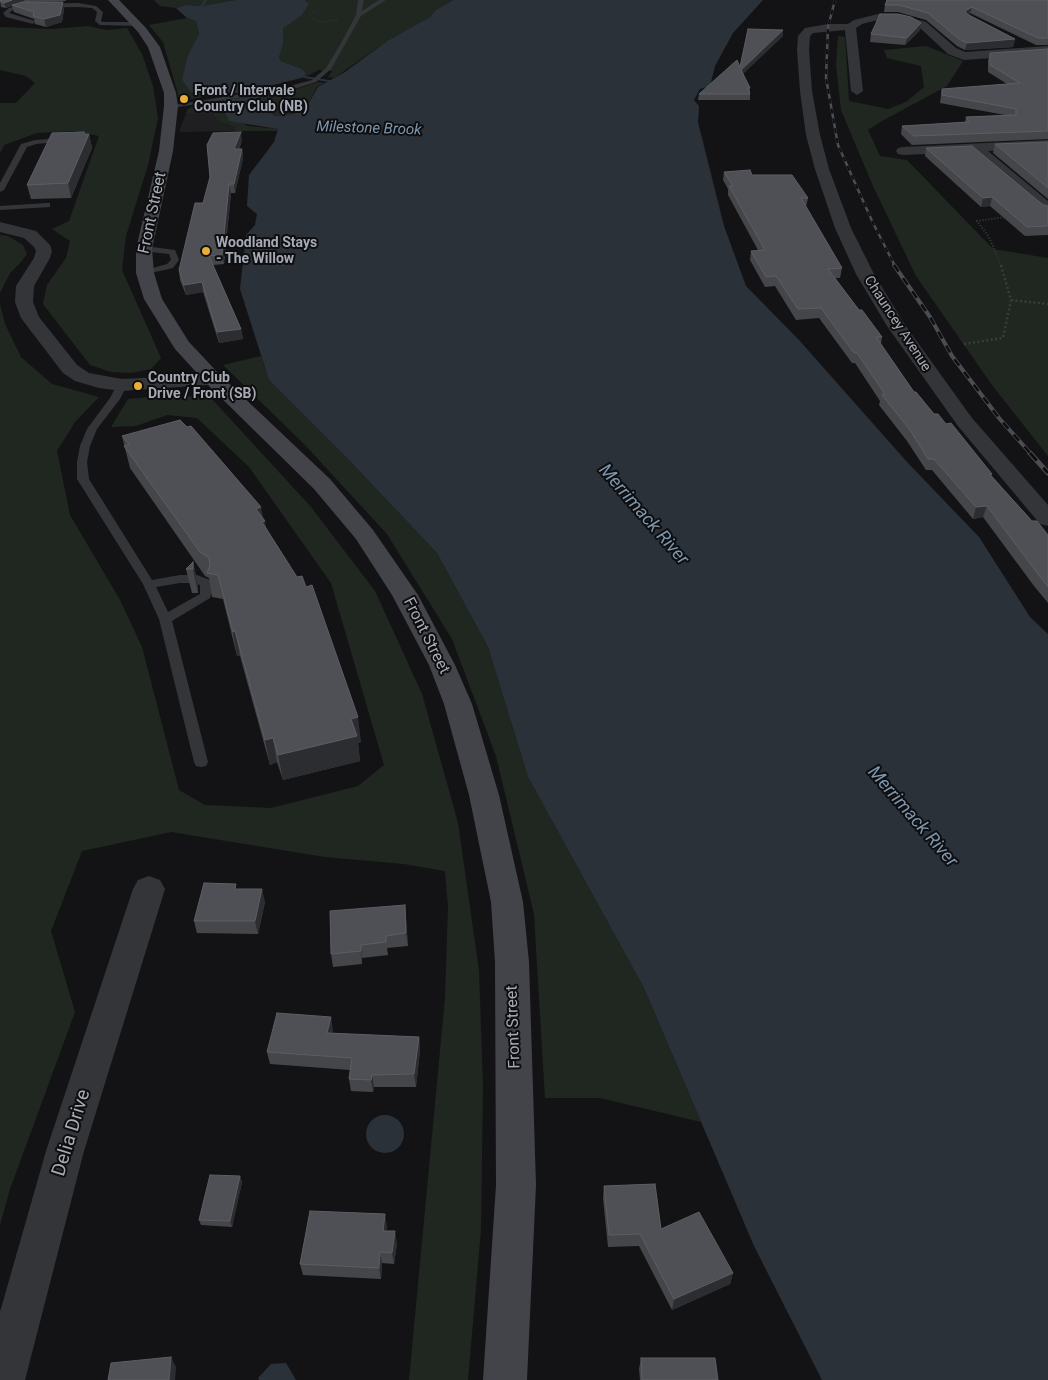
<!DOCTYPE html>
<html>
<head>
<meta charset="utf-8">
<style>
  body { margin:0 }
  canvas { display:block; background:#131315 }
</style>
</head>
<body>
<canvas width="1048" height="1380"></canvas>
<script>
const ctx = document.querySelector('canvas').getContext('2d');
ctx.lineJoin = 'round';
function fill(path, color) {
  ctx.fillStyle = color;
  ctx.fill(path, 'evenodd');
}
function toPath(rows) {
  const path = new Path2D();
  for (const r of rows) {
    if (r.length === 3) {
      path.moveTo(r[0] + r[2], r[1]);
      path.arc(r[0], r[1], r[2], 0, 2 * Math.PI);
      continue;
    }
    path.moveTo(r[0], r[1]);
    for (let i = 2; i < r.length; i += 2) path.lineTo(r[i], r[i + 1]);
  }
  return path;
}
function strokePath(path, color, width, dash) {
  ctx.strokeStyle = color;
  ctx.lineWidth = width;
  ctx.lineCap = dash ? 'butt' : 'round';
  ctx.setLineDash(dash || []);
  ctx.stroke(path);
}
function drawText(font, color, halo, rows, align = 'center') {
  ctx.font = font + ' Roboto,sans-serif';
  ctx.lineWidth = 4;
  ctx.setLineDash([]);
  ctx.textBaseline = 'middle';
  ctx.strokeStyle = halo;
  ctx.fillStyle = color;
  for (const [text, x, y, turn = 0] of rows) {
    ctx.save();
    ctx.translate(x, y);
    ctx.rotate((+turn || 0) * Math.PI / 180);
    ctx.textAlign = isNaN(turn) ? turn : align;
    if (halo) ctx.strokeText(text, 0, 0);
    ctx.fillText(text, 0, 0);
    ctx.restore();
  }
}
fill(toPath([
  [193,112,213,114,219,122,236,127,234,131,179,132,186,113]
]), '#1f1f22');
fill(toPath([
  [154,0,236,0,201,6,186,5,176,8,160,6],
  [305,0,453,0,436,10,430,17,387,41,334,78,328,77,332,71,319,70,305,77,305,72,302,69,281,61,279,57,283,45,283,28,307,2],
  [187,18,196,21,199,35,188,55,191,92,209,96,180,101,163,42,149,25],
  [87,26,107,30,127,28,142,54,153,86,158,118,148,165,126,236,122,270,161,358,151,369,131,373,111,372,90,365,43,304,47,285,66,258,70,241,52,229,69,221,99,136,74,131,37,133,4,145,0,153,0,103,16,103,35,83,26,76,0,70,0,27,53,29],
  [838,36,845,37,849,101,888,109,906,102,924,87,921,66,887,58,884,50,926,46,963,61,947,86,882,121,868,130,880,156,907,160,993,249,1048,258,1048,456,992,385,916,276,873,186,841,110,836,65],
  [318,82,325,83,317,87,304,111,292,114,275,116,267,111,266,101,256,96,287,92],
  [224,100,225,113,248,126,278,129,277,131,234,131,235,127,219,122,213,114,186,113,188,109,196,105],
  [0,235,8,236,23,245,27,254,21,262,10,273,0,293],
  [0,304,5,324,21,357,52,384,99,397,75,422,57,451,70,515,120,600,142,647,179,790,205,805,271,808,358,786,384,765,331,583,249,467,197,418,167,415,136,426,111,427,128,399,173,395,211,398,311,507,375,591,422,694,458,823,479,971,483,1087,481,1229,468,1380,409,1380,445,998,448,907,445,871,404,864,325,857,171,832,82,851,51,931,75,1012,10,1189,0,1225],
  [261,356,269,380,347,458,437,553,488,647,528,777,644,988,701,1122,600,1098,545,1098,534,914,496,756,452,639,387,534,305,445,223,365]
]), '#1f2720');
fill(toPath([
  [236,0,305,0,309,4,301,16,283,28,283,45,279,57,281,61,302,69,305,72,305,77,246,92,209,96,191,92,182,80,188,55,199,34,196,21,187,18,176,8,186,5,201,6],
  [453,0,763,0,733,33,715,66,710,86,700,89,694,100,699,106,698,122,724,226,746,286,799,340,907,462,979,537,1030,617,1048,634,1048,1380,822,1380,754,1246,644,988,528,777,488,647,437,553,347,458,269,380,240,289,246,235,255,225,257,214,247,206,249,175,274,142,278,129,229,121,225,113,224,100,256,96,266,101,267,111,275,116,292,114,304,111,318,87,345,72,387,41,430,17,436,10],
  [385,1134,19],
  [286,1363,296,1380,259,1380,258,1378,271,1364]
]), '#2a3138');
fill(toPath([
  [204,0,207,0,203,6,212,7,212,9,200,7,204,0],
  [305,76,329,80,331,81,329,82,304,78,305,76]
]), '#2a3138');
strokePath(toPath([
  [318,10,310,14,314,20,324,22,339,19]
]), '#3a3c40', 1, [1, 2]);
strokePath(toPath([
  [1001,266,989,237,977,221,1005,217]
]), '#3a3c40', 2, [1, 2]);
strokePath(toPath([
  [1011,300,1048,304],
  [964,344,1003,338,1011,300,1001,265]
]), '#3a3c40', 2.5, [2, 2.5]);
fill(toPath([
  [358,0,364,0,362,11,379,0,386,0,361,16,331,69,316,82,291,90,171,108,168,106,290,86,312,80,326,68,340,45,356,15,358,0],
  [78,3,96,6,103,12,101,21,103,22,137,22,140,24,137,26,100,25,95,21,97,12,92,8,78,7,25,8,13,10,9,13,35,21,33,24,6,17,3,13,9,8,25,4,78,3],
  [67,138,71,140,69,141,36,144,27,147,4,190,0,192,0,183,21,144,35,140,67,138],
  [47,203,50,203,50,207,0,210,0,206,47,203],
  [144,246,175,250,179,260,173,268,142,275,142,271,167,264,171,260,169,254,141,251,141,247,144,246],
  [122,382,127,385,120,399,97,429,90,446,87,462,89,479,152,580,180,575,197,575,210,580,212,583,213,589,210,598,172,621,208,762,206,766,201,767,196,766,194,762,159,619,143,584,77,479,77,462,80,446,87,429,110,398,118,383,122,382],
  [180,583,195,583,200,585,200,594,168,612,156,587,180,583]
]), '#343539');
fill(toPath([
  [878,14,897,14,926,22,956,48,965,52,1048,46,1048,54,964,60,948,54,918,26,910,23,897,20,878,20,862,24,856,28,863,91,857,95,851,91,845,30,813,33,810,36,809,50,812,91,820,135,829,169,851,228,874,274,905,325,972,418,1048,505,1048,526,1040,524,958,426,887,326,856,274,835,228,815,169,806,135,800,91,797,50,798,36,805,28,828,24,848,24,854,20,878,14],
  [1048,140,1048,148,988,151,1048,201,1048,214,1042,212,971,152,903,155,898,154,896,151,898,148,903,147,1048,140],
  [0,222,36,231,50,245,52,251,50,258,34,286,33,302,39,317,77,365,89,373,122,379,214,374,221,376,224,380,221,384,122,391,99,388,75,381,63,373,21,318,15,302,16,286,34,258,36,251,34,247,24,238,0,232,0,222],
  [149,876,160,880,165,889,84,1151,25,1380,0,1380,0,1312,46,1151,133,889,138,880,149,876]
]), '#343539');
fill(toPath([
  [108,0,119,0,146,28,160,47,176,93,178,106,173,151,152,249,154,273,162,299,189,342,221,376,330,479,373,530,418,595,455,665,472,704,499,795,523,902,529,962,536,1185,527,1380,483,1380,496,1185,495,962,491,902,469,795,444,704,429,665,392,595,356,539,314,489,207,384,175,349,144,299,136,273,136,249,159,151,164,106,164,93,148,47,138,32,108,0]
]), '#424449');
const railFar2 = toPath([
  [835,0,828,27,826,78,838,145,873,223,895,266]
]);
const railFar1 = toPath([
  [894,265,930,317,952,356,999,418,1031,454]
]);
const rail = toPath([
  [1030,453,1048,473]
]);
strokePath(railFar2, '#4b4d52', 2.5);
strokePath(railFar1, '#4b4d52', 4);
strokePath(rail, '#4b4d52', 5);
strokePath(railFar2, '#0e0e10', 2, [5]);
strokePath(railFar1, '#0e0e10', 2.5, [8]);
strokePath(rail, '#0e0e10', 3, [10]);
fill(toPath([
  [0,0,66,0,66,1,24,2,64,9,62,22,46,27,35,24,34,19,14,12,12,6,6,8,1,7],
  [1048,0,1048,45,1036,45,970,13,968,15,1015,39,1013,47,965,50,957,46,926,20,898,12,884,12,885,5],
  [921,23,920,30,905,45,870,42,871,34],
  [783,36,743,73,750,88,750,100,698,100,699,94,740,67],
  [1048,49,1048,139,912,145,901,134,902,126,965,122,966,117,1005,115,940,103,942,89,1007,84,988,72,988,61,990,53],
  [85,134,89,134,92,148,71,198,31,199,27,185],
  [242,141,239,149,242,149,243,158,235,193,231,193,224,264,213,265,241,329,243,339,219,343,203,292,186,295,180,280,179,270,203,203],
  [1048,142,1048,199,993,153,995,144],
  [926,148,1048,206,1048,235,1025,236,990,206,981,207,925,156],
  [724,172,752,175,808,198,806,207,842,268,840,278,835,278,859,310,882,337,881,344,914,392,934,414,946,424,1032,521,1048,535,1048,603,1034,586,983,517,973,519,932,470,926,470,907,441,879,405,880,401,855,363,852,363,819,318,796,320,775,286,765,287,750,260,751,251,758,250,728,195,728,189,723,180],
  [122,436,263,519,267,530,361,742,358,743,360,761,283,780,277,762,270,765,240,656,237,656,223,599,212,597,209,578,205,576,130,468],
  [193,562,198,586,198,593,192,593,186,569],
  [237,889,265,902,258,934,197,933,194,921],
  [405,905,408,946,387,948,388,955,362,958,362,964,333,967,331,954],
  [333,1030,332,1033,419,1037,420,1050,416,1087,374,1087,373,1092,351,1091,349,1079,350,1070,270,1064,267,1052],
  [240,1176,242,1182,232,1227,201,1225,199,1220],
  [604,1186,661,1229,733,1273,730,1284,672,1310,639,1246,608,1247,603,1198],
  [387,1226,386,1231,397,1243,394,1264,382,1263,381,1279,303,1275,300,1264],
  [641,1358,718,1380,640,1380,639,1369]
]), '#44464a');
fill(toPath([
  [12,0,24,0,25,2,12,5,12,6,6,8,4,3],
  [63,2,64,9,62,22,46,27,44,19],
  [972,7,970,13,963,18,965,11],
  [921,23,920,30,905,45,907,38],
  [783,30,783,36,741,76,741,70],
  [1015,39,1013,47,965,50,967,43],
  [84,132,86,141,89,134,92,148,71,198,68,183],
  [241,132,242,141,235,158,234,149],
  [242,149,243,158,235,193,234,184],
  [229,184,231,193,224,264,222,255],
  [992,197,990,206,981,207,983,198],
  [202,282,203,292,186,295,184,285],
  [241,329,243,339,219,343,217,332],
  [987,506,983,517,973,519,976,507],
  [261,507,264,522,265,521,269,545,256,509],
  [193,562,198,586,198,593,193,569],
  [235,631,240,656,237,656,233,632],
  [358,717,361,742,358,743,360,761,283,780,278,755,351,719],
  [273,738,277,762,270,765,265,740],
  [262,889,265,902,258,934,255,921],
  [405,905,406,918,408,946,406,933],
  [361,945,362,958,362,964,361,951],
  [331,1017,333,1030,330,1046,327,1033],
  [419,1037,420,1050,416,1087,414,1074],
  [372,1075,374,1087,373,1092,371,1080],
  [240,1176,242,1182,232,1227,230,1221],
  [385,1214,387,1226,385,1242,383,1231],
  [395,1231,397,1243,394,1264,392,1253],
  [380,1252,382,1263,381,1279,379,1268],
  [733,1273,730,1284,672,1310,674,1299],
  [171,1357,176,1367,175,1380,169,1380]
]), '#2c2d30');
const building = toPath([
  [0,0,12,0,4,3,0,1,0,0],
  [887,0,1048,0,1048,38,1038,38,972,7,965,11,967,14,1015,39,967,43,959,39,928,13,899,5,885,5,887,0],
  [23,2,63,2,60,15,44,19,33,16,34,12,12,5,23,2],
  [880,14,898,14,911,17,921,23,907,38,871,34,880,14],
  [748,29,783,30,741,70,750,88,747,88,750,94,699,94,737,60,740,67,748,29],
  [1048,49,1048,131,914,136,902,126,969,122,966,117,1016,115,1016,109,942,95,942,89,1020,83,990,65,990,53,1048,49],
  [84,132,84,134,89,134,68,183,27,185,52,133,84,132],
  [241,132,234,149,242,149,234,184,229,184,222,255,209,256,241,329,217,332,202,282,184,285,179,270,195,203,203,203,210,177,207,145,213,133,241,132],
  [1048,142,1048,188,995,144,1048,142],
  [972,146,1043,205,1048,206,1048,226,1027,227,992,197,983,198,926,148,972,146],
  [750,170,752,175,792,175,808,198,801,198,842,268,828,269,859,310,862,310,882,337,876,337,914,392,916,392,934,414,938,414,946,424,951,423,992,474,990,475,1032,521,1037,521,1048,535,1048,587,1038,574,987,506,976,507,934,459,928,459,910,430,882,395,885,394,857,353,854,353,821,308,798,309,776,276,766,277,751,251,765,250,729,186,733,186,724,172,750,170],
  [180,420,187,427,191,426,261,507,256,509,265,521,262,522,297,577,302,576,306,587,312,585,358,717,351,719,357,736,278,755,273,738,265,740,235,631,233,632,218,575,207,573,210,565,209,558,200,552,124,446,129,444,122,436,180,420],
  [193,562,193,569,186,569,193,562],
  [204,883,236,884,235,889,262,889,255,921,194,921,204,883],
  [405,905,406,933,386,936,386,942,361,945,361,951,331,954,330,911,405,905],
  [277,1013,331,1017,327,1033,419,1037,414,1074,372,1075,371,1080,349,1079,352,1058,267,1052,277,1013],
  [210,1175,240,1176,230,1221,199,1220,210,1175],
  [655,1184,661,1229,699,1212,733,1273,674,1299,640,1234,609,1235,604,1186,655,1184],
  [310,1211,385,1214,383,1231,395,1231,392,1253,380,1252,379,1268,300,1264,310,1211],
  [171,1357,169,1380,108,1380,111,1363,171,1357],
  [641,1358,715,1358,718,1380,642,1380,641,1358]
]);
fill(building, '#4f5055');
strokePath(building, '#5c5e64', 1);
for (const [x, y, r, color] of [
  [184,99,5,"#e8ae38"],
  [206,251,5,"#e8ae38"],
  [138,386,5,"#e8ae38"]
]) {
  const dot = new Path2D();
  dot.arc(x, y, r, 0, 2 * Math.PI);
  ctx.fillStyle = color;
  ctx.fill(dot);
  strokePath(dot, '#0e0e10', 2);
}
drawText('bold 14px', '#a5aab4', '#0e0e10', [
  ["Front / Intervale",194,91],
  ["Country Club (NB)",194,107],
  ["Woodland Stays",216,243],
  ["- The Willow",216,259],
  ["Country Club",148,378],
  ["Drive / Front (SB)",148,394]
], 'left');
drawText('14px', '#a5aab4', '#0e0e10', [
  ["Chauncey Avenue",897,324,57]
]);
drawText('italic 15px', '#7e97ae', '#0e0e10', [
  ["Milestone Brook",369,129,2]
]);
drawText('16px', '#a5aab4', '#0e0e10', [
  ["Front Street",153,213,-78],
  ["Front Street",426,636,63],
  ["Front Street",514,1027,-92]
]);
drawText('italic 18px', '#7e97ae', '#0e0e10', [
  ["Merrimack River",643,515,49],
  ["Merrimack River",912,817,49]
]);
drawText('19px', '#a5aab4', '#0e0e10', [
  ["Delia Drive",72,1133,-73]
]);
</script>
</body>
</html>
